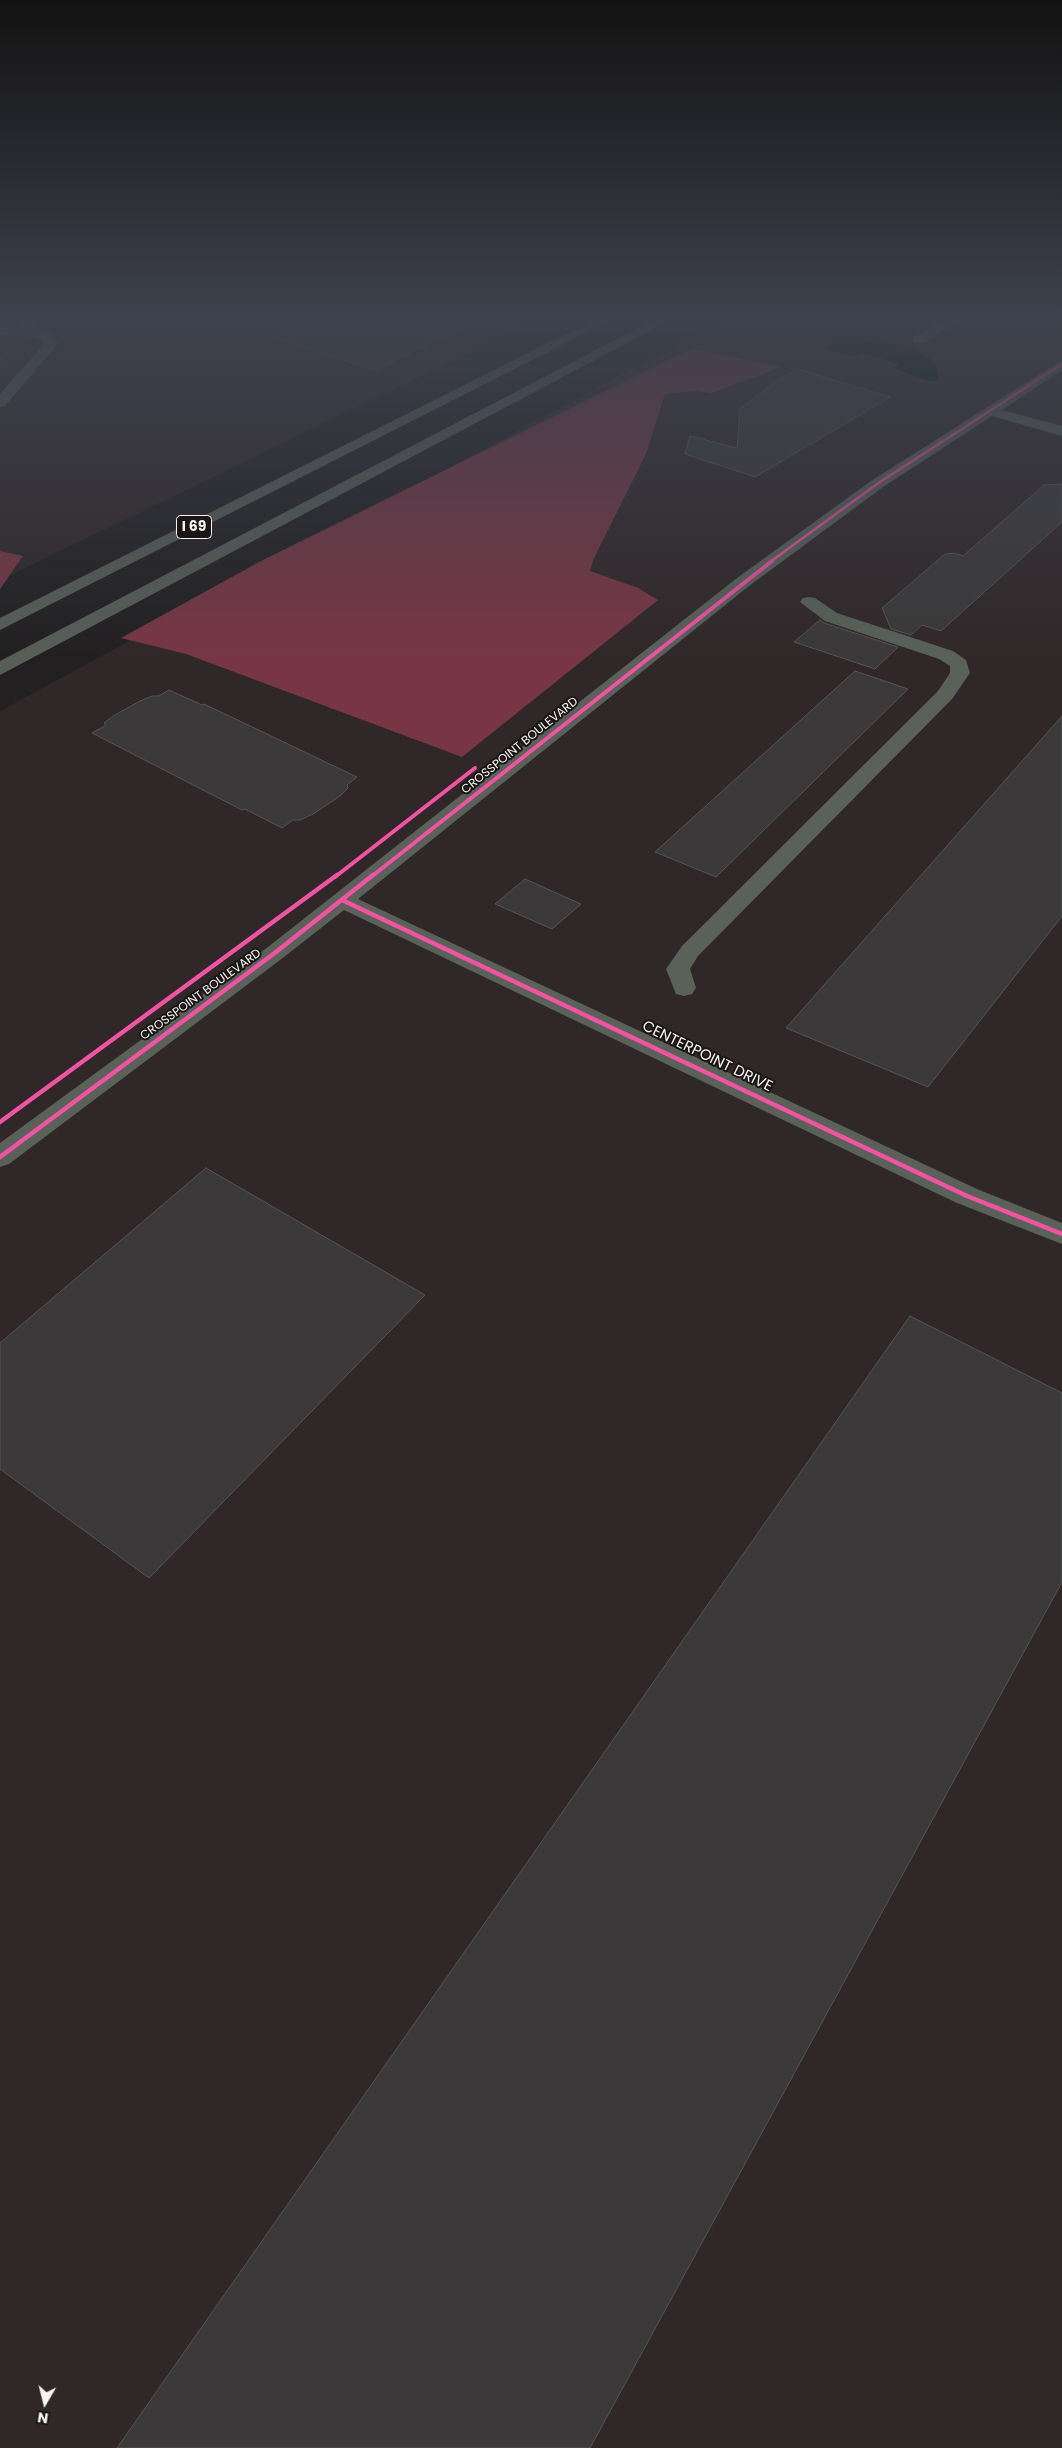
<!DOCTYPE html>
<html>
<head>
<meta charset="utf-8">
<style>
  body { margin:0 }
  #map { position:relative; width:1062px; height:2448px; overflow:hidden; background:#222021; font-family:Poppins,sans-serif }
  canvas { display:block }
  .north { position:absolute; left:20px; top:2378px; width:50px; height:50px; -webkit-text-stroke:4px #1a1616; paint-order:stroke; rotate:188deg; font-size:14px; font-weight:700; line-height:20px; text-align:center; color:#f7f4f4 }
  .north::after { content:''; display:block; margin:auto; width:18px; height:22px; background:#f7f4f4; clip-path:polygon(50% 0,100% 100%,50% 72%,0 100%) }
</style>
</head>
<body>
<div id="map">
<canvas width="1062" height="2448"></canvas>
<div class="north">N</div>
</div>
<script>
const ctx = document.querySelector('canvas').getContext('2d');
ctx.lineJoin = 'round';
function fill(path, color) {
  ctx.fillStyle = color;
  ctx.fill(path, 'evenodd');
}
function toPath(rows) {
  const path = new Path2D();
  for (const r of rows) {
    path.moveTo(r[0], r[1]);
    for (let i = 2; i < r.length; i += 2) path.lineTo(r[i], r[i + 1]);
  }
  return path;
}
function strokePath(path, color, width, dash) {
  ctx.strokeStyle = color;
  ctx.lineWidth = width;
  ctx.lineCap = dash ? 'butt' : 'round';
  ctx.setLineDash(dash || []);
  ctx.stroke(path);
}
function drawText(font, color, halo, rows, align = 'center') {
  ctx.font = font + ' Poppins,sans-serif';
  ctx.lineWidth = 4;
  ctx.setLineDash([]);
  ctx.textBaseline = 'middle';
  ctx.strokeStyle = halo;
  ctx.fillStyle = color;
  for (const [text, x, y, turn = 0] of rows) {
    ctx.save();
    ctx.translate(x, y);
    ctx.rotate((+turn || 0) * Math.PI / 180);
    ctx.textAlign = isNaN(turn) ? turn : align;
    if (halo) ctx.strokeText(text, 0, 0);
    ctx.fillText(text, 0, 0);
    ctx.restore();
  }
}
fill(toPath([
  [0,316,546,316,0,580],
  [730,316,1062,316,1062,2448,0,2448,0,711]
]), '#302728');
fill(toPath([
  [694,349,781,367,712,393,694,391,665,394,646,454,593,560,590,571,638,588,658,600,462,757,186,654,121,638,259,562,674,357],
  [0,551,23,556,0,589]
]), '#783644');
fill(toPath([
  [846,340,894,344,915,350,928,357,936,365,939,378,937,381,929,381,893,368,899,364,865,354,852,357,820,346]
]), '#031603');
const building = toPath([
  [317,316,489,316,375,370,270,336,317,316],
  [798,369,890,397,755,477,685,454,690,436,737,448,740,409,779,379,798,369],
  [1062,484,1062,522,941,631,922,625,911,635,891,629,882,608,945,554,954,553,963,556,1044,485,1062,484],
  [820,620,824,623,898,647,875,669,794,642,820,620],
  [855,671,908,689,716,877,655,852,855,671],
  [169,690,202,705,204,704,357,777,347,785,348,788,340,796,313,814,300,820,293,820,282,828,245,809,242,810,92,733,103,727,106,724,104,723,113,716,140,701,152,696,159,696,169,690],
  [1062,716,1062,916,928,1087,786,1028,1062,716],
  [525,879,581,904,552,929,495,904,525,879],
  [206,1168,425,1295,149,1578,0,1469,0,1343,206,1168],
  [910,1316,1062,1393,1062,1582,590,2448,117,2448,910,1316]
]);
fill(building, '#3b3939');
strokePath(building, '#555454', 1);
strokePath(toPath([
  [0,362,10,350]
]), '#5d605c', 2, [1, 2]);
fill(toPath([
  [15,316,29,316,41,330,50,333,58,344,5,406,0,407,0,394,44,344,40,339,34,337,0,335,0,327,24,328,15,316],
  [950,316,966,316,924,343,914,343,912,340,914,337,950,316],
  [1062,360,1062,370,1002,410,1062,426,1062,436,992,416,883,487,749,586,358,899,977,1189,1062,1223,1062,1244,957,1203,344,910,284,957,9,1164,0,1167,0,1143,268,947,737,578,871,481,1062,360],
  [809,597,815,598,837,613,953,651,966,660,970,673,952,699,698,956,690,969,696,988,692,994,684,996,676,994,666,969,682,946,938,691,950,673,950,666,939,659,825,621,800,602,803,598,809,597]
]), '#596159');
fill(toPath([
  [602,316,619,316,0,630,0,618,602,316],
  [661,316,678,316,0,675,0,661,661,316]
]), '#585e57');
strokePath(toPath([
  [770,562,877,484,1062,364]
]), '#f153a3', 2.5);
strokePath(toPath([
  [335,877,475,768],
  [371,877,772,561]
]), '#f153a3', 4);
strokePath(toPath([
  [342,900,967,1196,1062,1234],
  [0,1122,337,875],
  [0,1157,276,952,373,875]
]), '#f153a3', 4.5);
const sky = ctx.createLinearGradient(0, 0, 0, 659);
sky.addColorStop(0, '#131212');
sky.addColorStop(0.48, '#3e424e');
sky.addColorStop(1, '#3e424e00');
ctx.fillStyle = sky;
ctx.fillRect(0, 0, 1062, 659);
drawText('12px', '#f7f4f4', '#1a1616', [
  ["CROSSPOINT BOULEVARD",520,746,-39],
  ["CROSSPOINT BOULEVARD",201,995,-36]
]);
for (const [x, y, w] of [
  [194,527,35]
]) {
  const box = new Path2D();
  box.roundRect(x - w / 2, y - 11.5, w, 23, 4);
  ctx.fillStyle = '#1a1616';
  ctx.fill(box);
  strokePath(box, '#f7f4f4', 1);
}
drawText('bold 14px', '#f7f4f4', null, [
  ["I 69",194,527]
]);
drawText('15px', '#f7f4f4', '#1a1616', [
  ["CENTERPOINT DRIVE",707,1057,26]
]);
</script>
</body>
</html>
